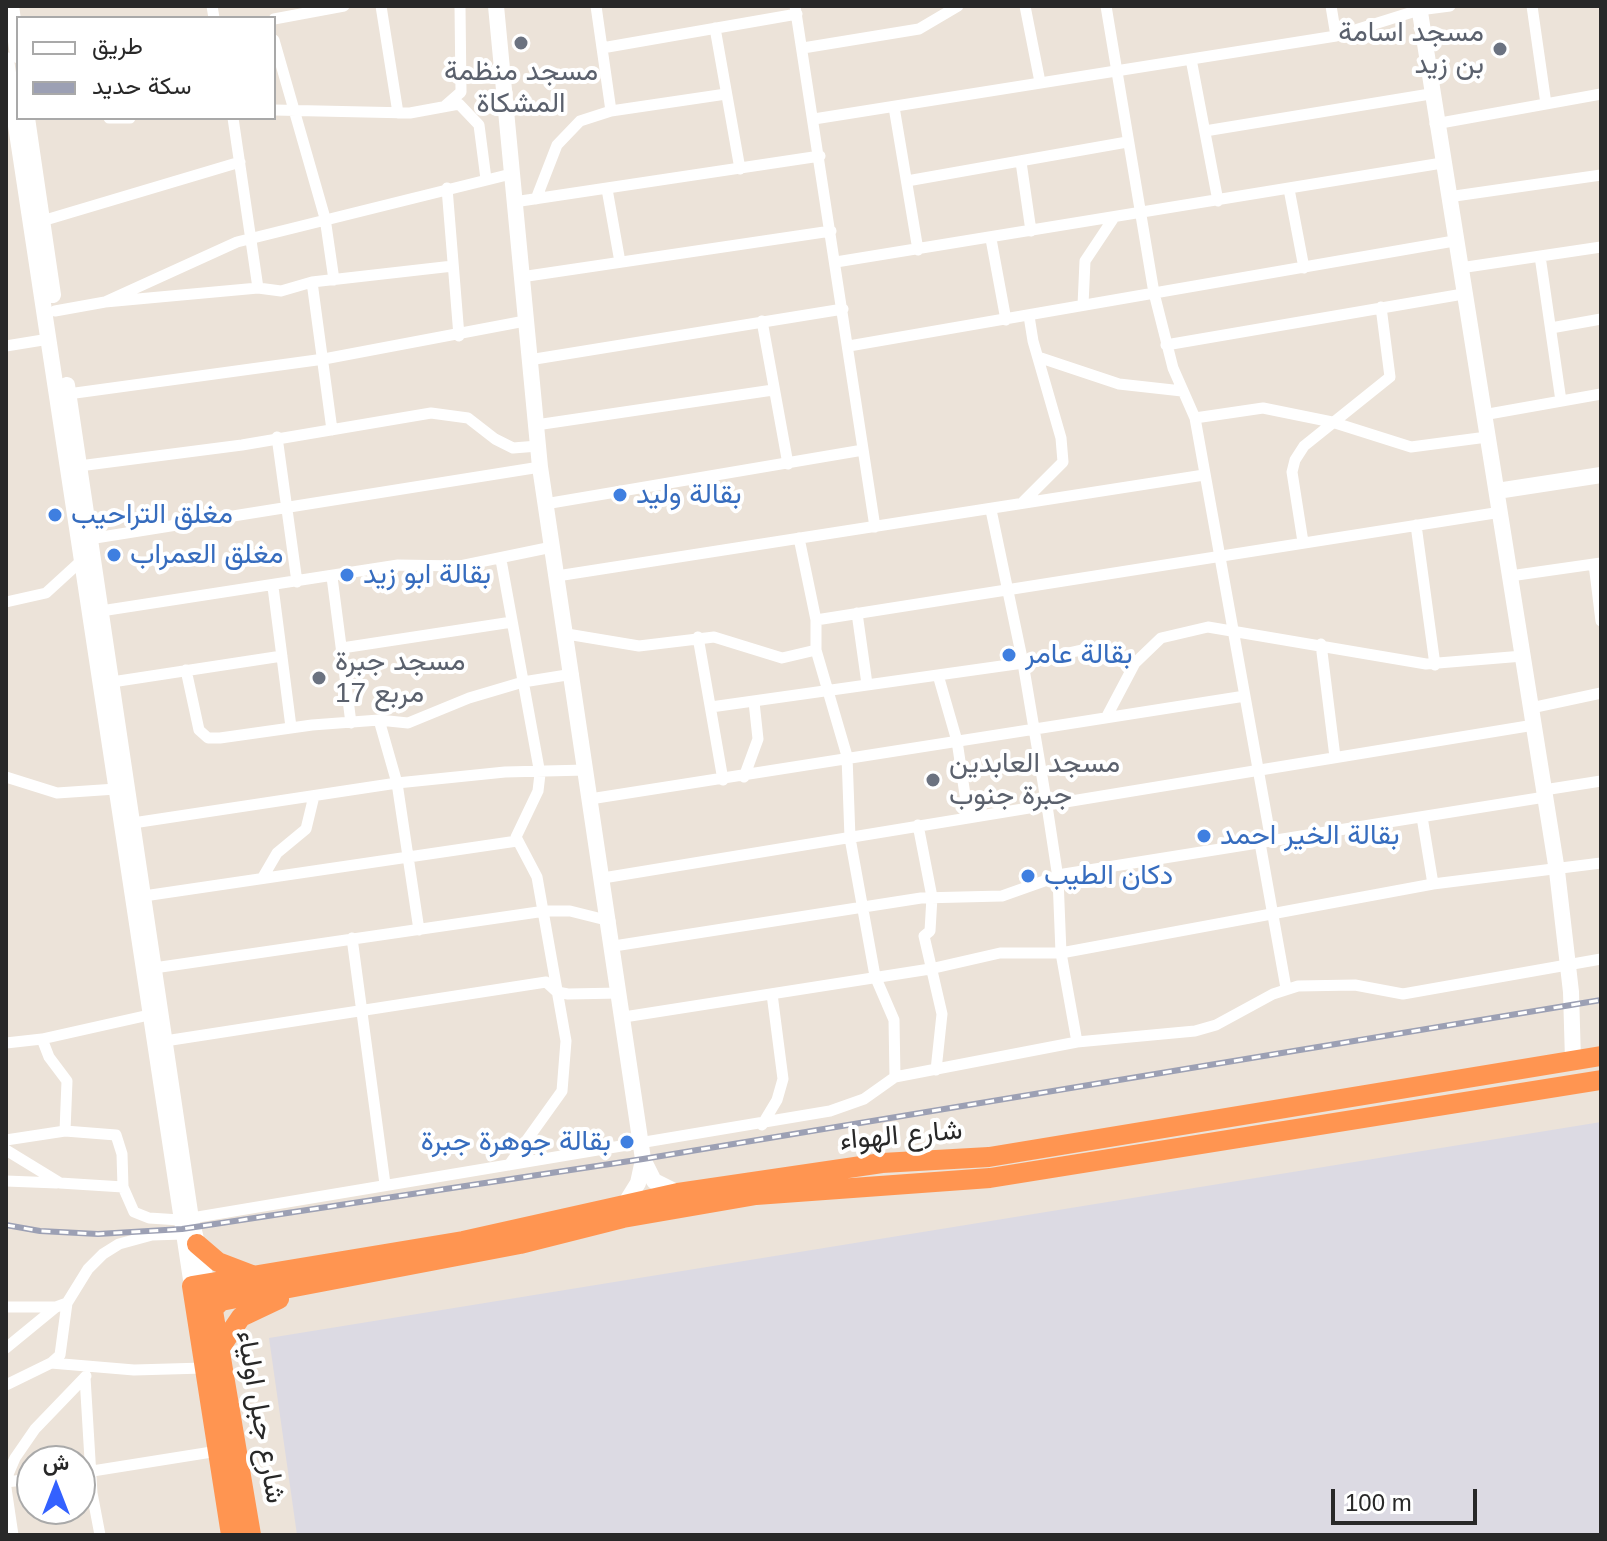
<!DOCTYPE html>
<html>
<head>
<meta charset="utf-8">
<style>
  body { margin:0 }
  #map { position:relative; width:1607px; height:1541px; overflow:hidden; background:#ece3d9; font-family:Helvetica,Vazirmatn,sans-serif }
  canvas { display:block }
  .frame { position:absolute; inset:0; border:8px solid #282828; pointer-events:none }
  .legend { position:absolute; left:16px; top:16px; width:260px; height:104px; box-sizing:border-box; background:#fff; border:2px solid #a9a9a9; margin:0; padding:10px 14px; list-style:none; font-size:24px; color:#282828 }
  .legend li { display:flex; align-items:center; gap:16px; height:40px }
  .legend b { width:40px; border:2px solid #a9a9a9 }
  .north { position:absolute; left:16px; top:1445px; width:80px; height:80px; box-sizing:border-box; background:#fff; border:2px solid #a9a9a9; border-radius:50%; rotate:0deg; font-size:22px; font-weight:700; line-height:32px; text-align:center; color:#282828 }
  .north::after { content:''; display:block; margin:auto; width:28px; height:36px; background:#3361ff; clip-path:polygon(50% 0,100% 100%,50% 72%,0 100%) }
  .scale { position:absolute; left:1331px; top:1489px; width:146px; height:36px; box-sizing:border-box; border:4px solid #282828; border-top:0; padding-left:10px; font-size:24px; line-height:28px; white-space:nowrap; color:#282828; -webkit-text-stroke:6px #fff; paint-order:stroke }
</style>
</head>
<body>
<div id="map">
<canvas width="1607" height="1541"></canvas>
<div class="frame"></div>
<ul class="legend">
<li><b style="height:10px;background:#fff"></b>طريق</li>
<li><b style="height:10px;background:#9ca0b4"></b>سكة حديد</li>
</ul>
<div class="north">ش</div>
<div class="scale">100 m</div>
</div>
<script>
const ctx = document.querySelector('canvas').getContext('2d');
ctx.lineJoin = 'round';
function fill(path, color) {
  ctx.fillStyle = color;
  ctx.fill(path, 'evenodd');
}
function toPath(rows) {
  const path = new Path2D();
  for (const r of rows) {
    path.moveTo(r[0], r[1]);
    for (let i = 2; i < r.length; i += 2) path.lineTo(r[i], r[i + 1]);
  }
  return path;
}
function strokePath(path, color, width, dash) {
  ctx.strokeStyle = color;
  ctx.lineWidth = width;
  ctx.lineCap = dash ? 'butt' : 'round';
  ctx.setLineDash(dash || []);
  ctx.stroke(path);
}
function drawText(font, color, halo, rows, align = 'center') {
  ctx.font = font + ' Helvetica,Vazirmatn,sans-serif';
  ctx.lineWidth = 8;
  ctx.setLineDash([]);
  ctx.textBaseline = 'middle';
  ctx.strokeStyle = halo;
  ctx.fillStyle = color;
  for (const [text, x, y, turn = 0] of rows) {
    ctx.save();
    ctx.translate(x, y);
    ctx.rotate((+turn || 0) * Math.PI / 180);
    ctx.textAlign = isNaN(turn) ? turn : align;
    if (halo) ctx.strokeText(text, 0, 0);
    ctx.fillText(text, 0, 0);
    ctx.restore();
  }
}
fill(toPath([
  [1601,1122,1601,1535,297,1535,269,1338]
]), '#dcdae3');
strokePath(toPath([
  [212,6,214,18],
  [381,6,398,113],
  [596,6,611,111],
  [795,6,875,527],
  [1025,6,1040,82],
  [1106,6,1154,293,1173,368,1195,418,1271,841],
  [1331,6,1336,36],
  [1532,6,1546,104],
  [274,19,344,6],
  [715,28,740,169],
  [274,40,325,218,334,280],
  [602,48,797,14],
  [803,48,919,29,958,6],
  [1191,59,1218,201],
  [445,106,461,92,460,6],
  [894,107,918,250],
  [274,110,410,113,459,104,479,125,486,179],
  [109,118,130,118],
  [233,118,258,288],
  [814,119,1336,36,1419,10,1450,6],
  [1435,124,1601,94],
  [1205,131,1430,94],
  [1021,162,1031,231],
  [907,181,1127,142],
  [447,188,459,336],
  [607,189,620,262],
  [1289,189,1304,268],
  [1448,197,1601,175],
  [536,199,557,145,580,121,611,111,726,94],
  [514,202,820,156],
  [42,221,240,162],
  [991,239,1006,320],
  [1540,256,1561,401],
  [836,262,1442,163],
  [1460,268,1601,247],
  [521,277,831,231],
  [312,282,332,430],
  [105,302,237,242,511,174],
  [1083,305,1085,261,1113,219],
  [55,311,105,302,258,288,281,291,312,282,453,266],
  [762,321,788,464],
  [1551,328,1601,319],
  [1166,345,1463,294],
  [6,346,49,339],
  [849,346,1454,241],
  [1038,357,1119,384,1182,391],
  [529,360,843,309],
  [68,394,324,359,525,321],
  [1483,415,1601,394],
  [1195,418,1263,408,1332,422,1411,447,1487,437],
  [536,425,773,390],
  [277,437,297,582],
  [79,466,242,445,431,413,468,418,495,439,513,448,538,446],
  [1023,502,1063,462,1061,438,1033,341,1029,316],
  [545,504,863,450],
  [991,510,1023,663,1047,806,1058,878,1061,953,1077,1042],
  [1416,525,1435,665],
  [799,538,816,620,816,650,847,756,850,838,875,976,894,1020,895,1077],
  [89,539,540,467],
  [1303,542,1292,472,1295,460,1304,446,1390,377,1381,307],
  [501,560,540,774,538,791,516,837,537,877,566,1041,562,1091,509,1165],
  [1594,564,1601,621],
  [557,576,1204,475],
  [1510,576,1601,563],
  [332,577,351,723],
  [273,587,291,727],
  [6,602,46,593,81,561],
  [101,611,398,565,460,566,552,547],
  [857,613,867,684],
  [816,620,1501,512],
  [567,634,639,646,714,637,782,658,816,650],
  [698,637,723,780],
  [1321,644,1335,757],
  [342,648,512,622],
  [186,670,199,730,208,738,220,738,312,725,379,720,408,723,469,698,523,682,573,674],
  [938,675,957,741,968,815],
  [112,682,282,656],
  [711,707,1023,663,1086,649,1128,664,1135,663,1161,638,1208,627,1426,664,1523,656],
  [1531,708,1601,693],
  [1107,716,1135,663],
  [379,720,397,783,419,930],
  [6,777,57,793,116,789],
  [744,777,758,739,754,702],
  [1544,790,1601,781],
  [590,799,1245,696],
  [1422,817,1433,884],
  [133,823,397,783,505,772,586,770],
  [918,825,932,897,930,931,924,936,942,1014,936,1070],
  [1260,843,1286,988],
  [263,877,277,853,306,829,314,796],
  [603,878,1534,725],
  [144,896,517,841],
  [352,938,385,1184],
  [614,946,921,898,1002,896,1064,874,1545,797],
  [154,968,545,911,570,911,610,921],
  [624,1017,930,969,1000,953,1061,953,1433,884,1601,863],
  [42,1039,49,1057,67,1081,65,1131,116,1135,122,1154,123,1187],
  [165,1041,546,982,557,992,568,994,620,993],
  [6,1043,42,1039,149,1015],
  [762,1125,777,1100,783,1079,772,994],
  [6,1140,65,1131],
  [6,1150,60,1183,123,1187,134,1212,149,1218,180,1220,830,1111,864,1099,895,1077,1077,1042,1195,1031,1216,1025,1273,994,1298,986,1355,985,1403,994,1601,959],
  [6,1181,57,1183],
  [6,1307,55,1307],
  [6,1348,56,1307,67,1303,88,1269,103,1254,119,1244,152,1235,183,1234],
  [51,1363,134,1370,204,1368],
  [85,1377,92,1493,100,1535],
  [6,1385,51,1363,60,1355,67,1303],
  [80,1473,218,1451],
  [6,1479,15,1458,35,1429,86,1376],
  [6,1482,32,1479],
  [6,1488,13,1535]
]), '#fff', 11);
strokePath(toPath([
  [11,6,18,55],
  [496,6,540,467,643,1159,654,1181,678,1193],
  [1419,6,1557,871,1571,992,1573,1060],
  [6,60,192,1286],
  [27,118,53,295],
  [67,385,191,1219,207,1283],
  [1497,491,1601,475],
  [625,1204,638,1183,643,1160]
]), '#fff', 16);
strokePath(toPath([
  [197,1244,218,1262,252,1275],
  [211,1299,251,1535],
  [213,1309,221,1301,520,1244,623,1218,756,1195,990,1178,1601,1080],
  [220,1348,241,1317,279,1299],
  [231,1535,192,1286,463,1241,678,1193,882,1163,989,1157,1601,1056]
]), '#ff9551', 20);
const rail = toPath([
  [6,1225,40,1231,98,1234,182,1229,643,1159,1601,1000]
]);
strokePath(rail, '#9ca0b4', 6);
strokePath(rail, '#fff', 3, [9]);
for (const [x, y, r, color] of [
  [521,43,8,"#6b7280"],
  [1500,49,8,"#6b7280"],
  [620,495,8,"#3f7fe0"],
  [55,515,8,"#3f7fe0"],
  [114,555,8,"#3f7fe0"],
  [347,575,8,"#3f7fe0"],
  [1009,655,8,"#3f7fe0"],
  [319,678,8,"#6b7280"],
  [933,780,8,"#6b7280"],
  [1204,836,8,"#3f7fe0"],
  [1028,876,8,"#3f7fe0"],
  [627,1142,8,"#3f7fe0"]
]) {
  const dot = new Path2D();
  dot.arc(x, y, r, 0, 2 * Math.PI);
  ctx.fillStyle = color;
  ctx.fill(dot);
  strokePath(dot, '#fff', 3);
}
drawText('28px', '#5b616d', '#fff', [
  ["مسجد اسامة",1484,33,"right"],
  ["بن زيد",1484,65,"right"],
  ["مسجد منظمة",521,72,"center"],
  ["المشكاة",521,104,"center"],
  ["مسجد جبرة",335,662],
  ["مربع 17",335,694],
  ["مسجد العابدين",949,764],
  ["جبرة جنوب",949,796]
], 'left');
drawText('28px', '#366cbe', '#fff', [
  ["بقالة وليد",636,495],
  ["مغلق التراحيب",71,515],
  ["مغلق العمراب",130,555],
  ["بقالة ابو زيد",363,575],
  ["بقالة عامر",1025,655],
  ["بقالة الخير احمد",1220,836],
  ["دكان الطيب",1044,876],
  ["بقالة جوهرة جبرة",611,1142,"right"]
], 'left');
drawText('28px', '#282828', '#fff', [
  ["شارع الهواء",901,1136,-5],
  ["شارع جبل اولياء",260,1417,80]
]);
</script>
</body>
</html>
